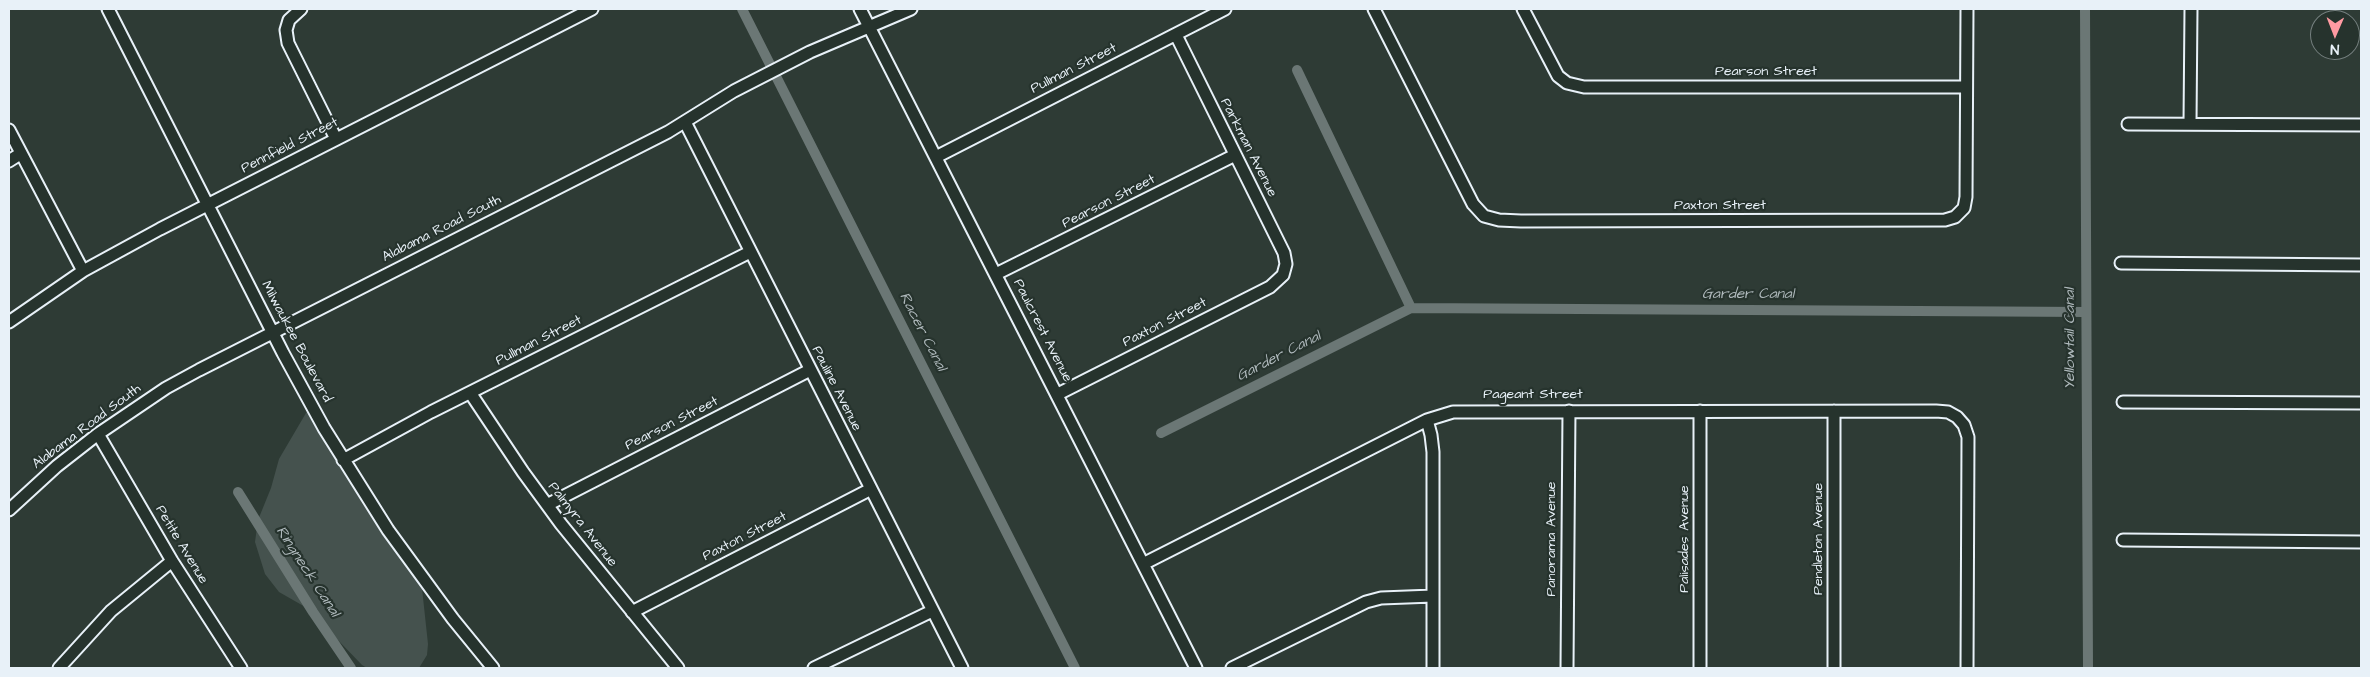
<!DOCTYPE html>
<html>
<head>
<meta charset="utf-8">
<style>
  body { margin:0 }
  #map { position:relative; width:2370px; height:677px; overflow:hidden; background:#2e3b35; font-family:"Architects Daughter",sans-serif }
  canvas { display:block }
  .frame { position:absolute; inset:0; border:10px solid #e8f1f8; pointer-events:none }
  .north { position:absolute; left:2310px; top:10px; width:50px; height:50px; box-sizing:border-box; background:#26332d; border:1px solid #747f7e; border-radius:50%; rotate:181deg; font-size:14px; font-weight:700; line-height:20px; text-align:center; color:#e8f1f8 }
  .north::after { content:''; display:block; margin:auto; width:18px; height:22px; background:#ff9aa2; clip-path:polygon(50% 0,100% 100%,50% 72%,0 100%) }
</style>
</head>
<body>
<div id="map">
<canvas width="2370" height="677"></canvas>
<div class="frame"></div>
<div class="north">N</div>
</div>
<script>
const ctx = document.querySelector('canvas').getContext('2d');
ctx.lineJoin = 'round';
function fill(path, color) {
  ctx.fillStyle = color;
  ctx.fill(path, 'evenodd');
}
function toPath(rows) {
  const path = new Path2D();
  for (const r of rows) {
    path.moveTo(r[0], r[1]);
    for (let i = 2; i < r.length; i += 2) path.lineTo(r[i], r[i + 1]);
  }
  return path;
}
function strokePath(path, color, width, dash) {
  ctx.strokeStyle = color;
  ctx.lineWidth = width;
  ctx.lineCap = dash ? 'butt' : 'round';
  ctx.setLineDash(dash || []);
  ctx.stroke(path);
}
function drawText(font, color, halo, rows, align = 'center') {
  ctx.font = font + ' "Architects Daughter",sans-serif';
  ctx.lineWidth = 4.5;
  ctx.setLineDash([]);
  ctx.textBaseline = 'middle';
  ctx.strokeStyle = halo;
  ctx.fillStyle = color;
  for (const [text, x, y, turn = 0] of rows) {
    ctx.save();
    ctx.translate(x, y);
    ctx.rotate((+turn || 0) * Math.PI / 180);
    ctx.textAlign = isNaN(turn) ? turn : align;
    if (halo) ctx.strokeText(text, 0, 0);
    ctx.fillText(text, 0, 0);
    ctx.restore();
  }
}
fill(toPath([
  [312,407,421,579,428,644,427,655,419,668,367,668,362,665,307,608,279,592,265,574,255,542,258,520,271,488,279,459,306,413]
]), '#45524e');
strokePath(toPath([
  [742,9,1075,668],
  [2085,9,2088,668],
  [1297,70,1411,308],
  [1161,433,1411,308,2086,312],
  [238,492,313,612,351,668]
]), '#6b7775', 10);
const minor = toPath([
  [108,9,283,353,324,428,388,530,453,619,493,668],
  [301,9,289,20,286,30,288,43,336,139],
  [860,9,1196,668],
  [1374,9,1473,204,1484,216,1499,220,1521,221,1945,220,1955,217,1964,208,1966,197,1967,9],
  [1523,9,1558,76,1567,83,1584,87,1966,87],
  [685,122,962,668],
  [2190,123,2191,9],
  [2128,124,2361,125],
  [9,130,83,271],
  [936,157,1225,9],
  [9,161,20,154],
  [2121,263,2361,265],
  [996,274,1235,155],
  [9,322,83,271,160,229,592,9],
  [471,394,523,472,561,524,678,668],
  [1058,394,1270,287,1283,275,1286,264,1284,253,1176,35],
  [2123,402,2361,403],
  [1700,411,1700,668],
  [1427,420,1431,435,1433,452,1433,668],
  [98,434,172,561,241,668],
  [343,460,431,412,750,252],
  [547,505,810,370],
  [9,510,57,466,98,434,166,388,199,370,668,132,734,91,810,52,911,9],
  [2123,540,2361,542],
  [1143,564,1427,420,1453,412,1936,411,1948,412,1957,417,1964,425,1968,437,1967,668],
  [632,612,871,489],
  [59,668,111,611,172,561],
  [814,668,932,611],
  [1232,668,1366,602,1381,598,1433,596],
  [1567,668,1569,411],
  [1834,668,1834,411]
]);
strokePath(minor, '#e8f1f8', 15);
strokePath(minor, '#26332d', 11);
drawText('14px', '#e8f1f8', '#26332d', [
  ["Pullman Street",1074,69,-27],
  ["Pearson Street",1766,72],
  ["Pennfield Street",290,146,-27],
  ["Parkman Avenue",1248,148,63],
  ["Pearson Street",1109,202,-27],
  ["Paxton Street",1720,206],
  ["Alabama Road South",442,229,-27],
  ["Paxton Street",1165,323,-27],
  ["Paulcrest Avenue",1042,331,63],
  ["Pullman Street",539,341,-27],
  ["Milwaukee Boulevard",296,342,62],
  ["Pauline Avenue",836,389,63],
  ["Pageant Street",1533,395],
  ["Pearson Street",672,424,-27],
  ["Alabama Road South",87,427,-37],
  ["Palmyra Avenue",582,525,52],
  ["Paxton Street",745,537,-27],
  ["Panorama Avenue",1552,539,-90],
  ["Palisades Avenue",1685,539,-90],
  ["Pendleton Avenue",1819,539,-90],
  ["Petite Avenue",181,545,59]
]);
drawText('italic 15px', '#b0babd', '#26332d', [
  ["Garder Canal",1748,295],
  ["Racer Canal",922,332,63],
  ["Yellowtail Canal",2071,339,-90],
  ["Garder Canal",1279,357,-27],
  ["Ringneck Canal",307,572,57]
]);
</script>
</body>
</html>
